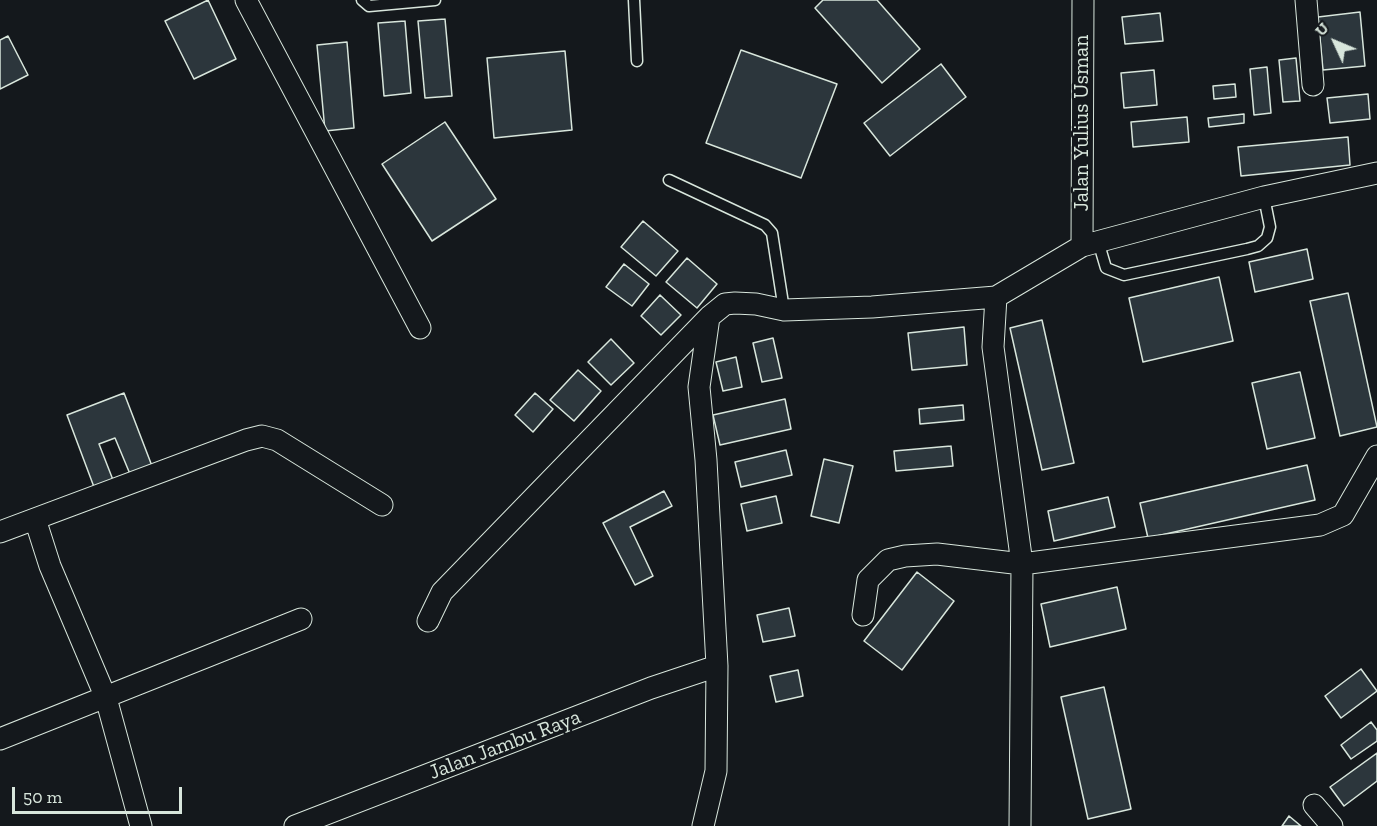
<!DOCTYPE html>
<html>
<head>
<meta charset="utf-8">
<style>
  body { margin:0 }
  #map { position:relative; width:1377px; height:826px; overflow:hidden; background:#14181c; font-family:"Zilla Slab",serif }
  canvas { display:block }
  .north { position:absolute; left:1305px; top:12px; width:60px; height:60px; -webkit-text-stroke:4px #14181c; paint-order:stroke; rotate:314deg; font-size:16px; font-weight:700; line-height:24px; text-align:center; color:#d8e6dc }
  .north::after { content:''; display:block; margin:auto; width:21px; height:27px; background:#d8e6dc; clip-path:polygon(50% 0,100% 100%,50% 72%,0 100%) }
  .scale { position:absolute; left:12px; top:787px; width:170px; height:27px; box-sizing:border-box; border:3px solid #d8e6dc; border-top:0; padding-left:8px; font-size:18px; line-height:21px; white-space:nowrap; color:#d8e6dc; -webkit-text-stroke:4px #14181c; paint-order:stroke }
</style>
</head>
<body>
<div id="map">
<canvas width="1377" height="826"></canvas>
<div class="north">U</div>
<div class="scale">50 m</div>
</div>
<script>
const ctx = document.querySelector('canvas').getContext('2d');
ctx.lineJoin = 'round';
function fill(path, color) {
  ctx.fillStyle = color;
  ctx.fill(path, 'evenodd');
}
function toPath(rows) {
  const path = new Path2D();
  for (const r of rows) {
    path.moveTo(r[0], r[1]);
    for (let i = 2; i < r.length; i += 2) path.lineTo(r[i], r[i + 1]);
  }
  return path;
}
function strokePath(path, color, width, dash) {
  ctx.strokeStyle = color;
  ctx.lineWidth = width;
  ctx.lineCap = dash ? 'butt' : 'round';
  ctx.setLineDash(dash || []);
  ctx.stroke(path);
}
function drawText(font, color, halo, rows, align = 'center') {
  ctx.font = font + ' "Zilla Slab",serif';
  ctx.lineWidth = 4.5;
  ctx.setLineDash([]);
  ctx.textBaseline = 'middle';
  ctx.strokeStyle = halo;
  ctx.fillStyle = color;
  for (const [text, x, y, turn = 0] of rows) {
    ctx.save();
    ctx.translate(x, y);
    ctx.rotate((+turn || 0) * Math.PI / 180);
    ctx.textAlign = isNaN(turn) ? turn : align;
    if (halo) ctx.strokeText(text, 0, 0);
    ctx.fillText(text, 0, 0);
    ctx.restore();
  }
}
const building = toPath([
  [208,0,236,59,194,79,165,21,208,0],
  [823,0,877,0,920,49,882,83,815,8,823,0],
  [1360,12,1365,66,1323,70,1318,17,1360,12],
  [1160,13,1163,41,1125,44,1122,17,1160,13],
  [445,19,452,96,425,98,418,21,445,19],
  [405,21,411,93,384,96,378,23,405,21],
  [8,36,28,75,0,89,0,40,8,36],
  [347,42,354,128,325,131,317,45,347,42],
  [741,50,837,84,801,178,706,143,741,50],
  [565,51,572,130,494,138,487,58,565,51],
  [1296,58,1300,101,1283,102,1279,60,1296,58],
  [941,64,966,97,890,156,864,123,941,64],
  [1267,67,1271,113,1254,115,1250,69,1267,67],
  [1154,70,1157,105,1124,108,1121,73,1154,70],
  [1235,84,1236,97,1214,99,1213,86,1235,84],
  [1368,94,1370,119,1330,123,1327,98,1368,94],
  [1244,114,1244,123,1209,127,1208,118,1244,114],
  [1187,117,1189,142,1133,147,1131,122,1187,117],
  [445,122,496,199,432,241,382,164,445,122],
  [1348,137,1350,165,1241,176,1238,147,1348,137],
  [643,221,678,251,656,276,621,247,643,221],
  [1307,249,1313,279,1255,292,1249,262,1307,249],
  [687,258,717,284,697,308,666,282,687,258],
  [624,264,649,284,632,306,606,287,624,264],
  [1219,277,1233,341,1143,362,1129,298,1219,277],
  [1348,293,1377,427,1340,436,1310,301,1348,293],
  [660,295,681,315,661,335,641,316,660,295],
  [1042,320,1074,463,1042,470,1010,328,1042,320],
  [964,327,967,365,912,370,908,333,964,327],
  [773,338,782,378,762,382,753,343,773,338],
  [611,339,634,363,611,385,588,362,611,339],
  [736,357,742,387,723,391,716,362,736,357],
  [578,370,601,391,574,421,550,400,578,370],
  [1300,372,1315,438,1267,449,1252,383,1300,372],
  [124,393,152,466,130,474,115,438,99,444,113,480,94,487,67,415,124,393],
  [535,393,553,409,533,432,515,415,535,393],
  [785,399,791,429,720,445,713,415,785,399],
  [963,405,964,420,920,424,919,409,963,405],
  [951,446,953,466,896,471,894,451,951,446],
  [786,450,792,475,741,487,735,462,786,450],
  [824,459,853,466,839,523,811,516,824,459],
  [1307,465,1315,500,1148,538,1140,503,1307,465],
  [664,491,672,506,630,527,653,576,635,585,603,523,664,491],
  [776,496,782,523,747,531,741,504,776,496],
  [1108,497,1115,527,1054,541,1048,511,1108,497],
  [917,572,954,601,902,670,864,641,917,572],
  [1117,587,1126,629,1050,647,1041,604,1117,587],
  [789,608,795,636,763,642,757,615,789,608],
  [1361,669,1377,691,1341,718,1325,696,1361,669],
  [798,670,803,696,776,702,770,676,798,670],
  [1104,687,1131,809,1088,819,1061,697,1104,687],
  [1371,722,1377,730,1377,741,1351,759,1341,745,1371,722],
  [1377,753,1377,781,1344,806,1330,787,1377,753],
  [1289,816,1301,826,1282,826,1289,816]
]);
fill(building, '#2c363c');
strokePath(building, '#d8e6dc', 1.5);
const lane = toPath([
  [362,0,369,6,435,0],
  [634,0,637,61],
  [669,180,765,225,772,233,784,310],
  [1098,241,1106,268,1124,275,1247,249,1258,246,1267,238,1270,227,1264,197]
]);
const street = toPath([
  [246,0,420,328],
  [1306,0,1313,85],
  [1082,246,1083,0],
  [996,297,993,347,1022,564,1020,826],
  [35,519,50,566,106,698,141,826],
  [0,532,246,440,262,436,277,440,382,505],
  [863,615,868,580,888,560,905,556,937,554,1022,564,1320,525,1343,515,1377,456],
  [428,621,442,592,709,317],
  [0,739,301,619],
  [1314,805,1332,826],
  [295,826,651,688,717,666],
  [703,826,716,771,717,666,706,460,699,387,709,317,725,304,735,303,756,304,784,310,872,307,996,297,1082,246,1264,197,1377,173]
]);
strokePath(lane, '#d8e6dc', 13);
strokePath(street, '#d8e6dc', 23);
strokePath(lane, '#14181c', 10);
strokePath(street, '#14181c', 21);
drawText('21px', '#d8e6dc', '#14181c', [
  ["Jalan Yulius Usman",1082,123,-90],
  ["Jalan Jambu Raya",505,745,-21]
]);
</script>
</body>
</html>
